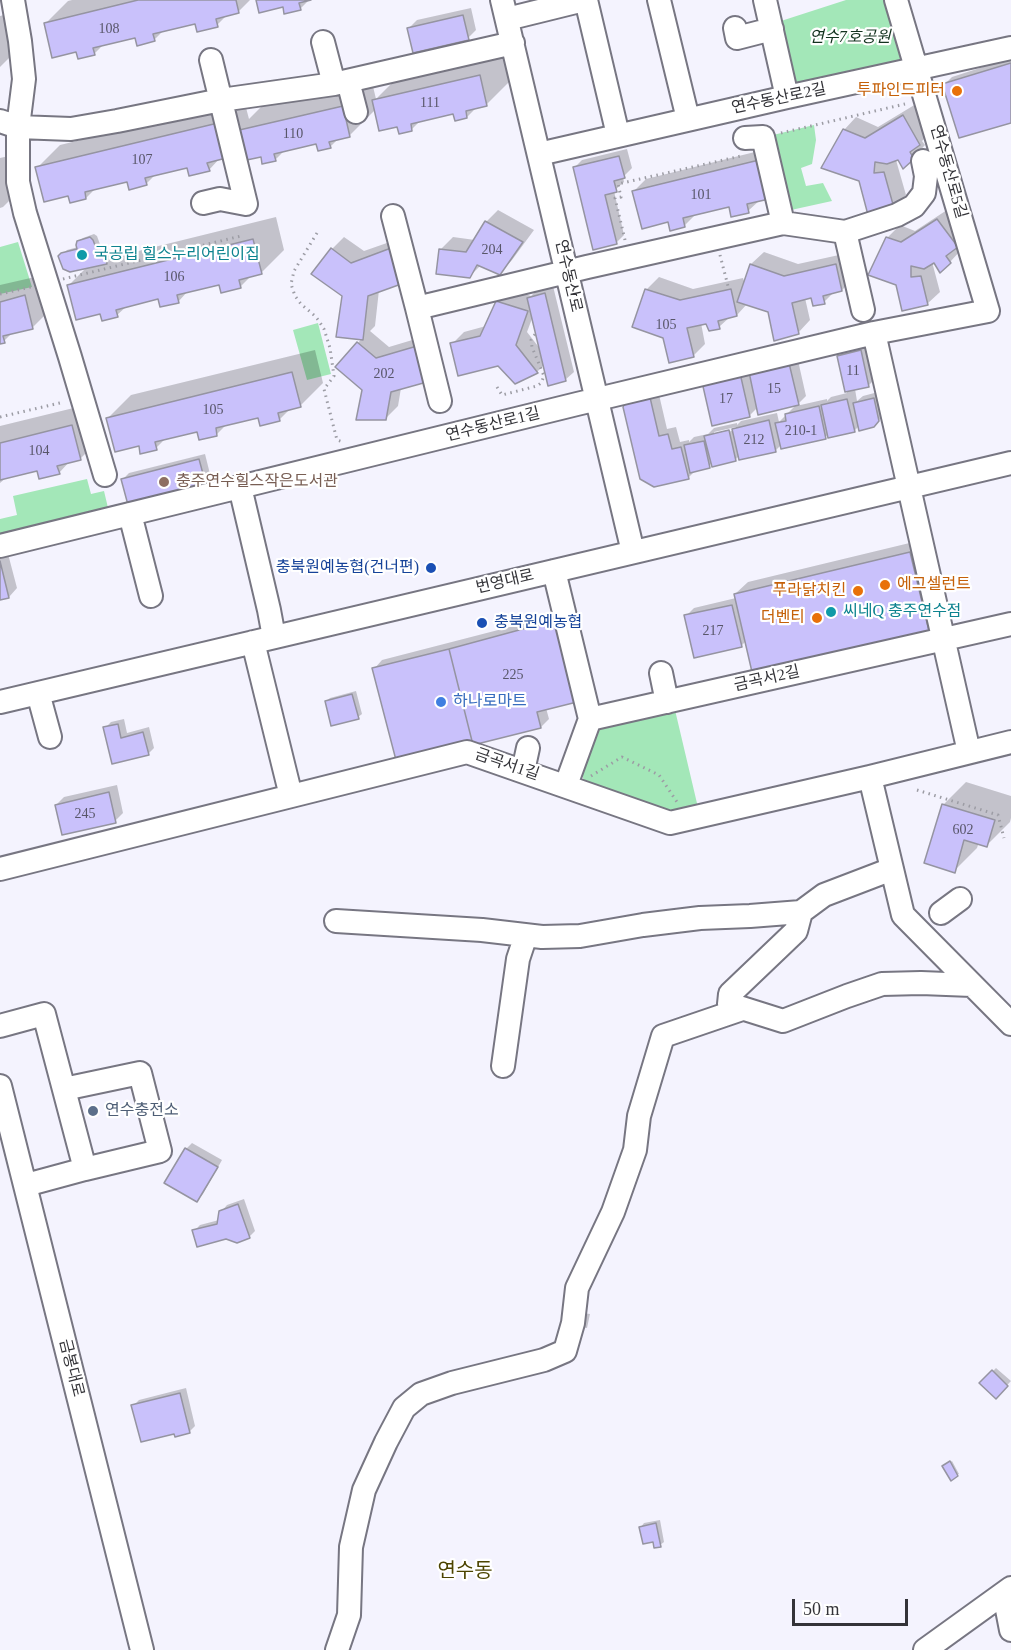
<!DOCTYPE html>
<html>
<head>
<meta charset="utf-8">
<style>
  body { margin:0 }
  #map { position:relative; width:1011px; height:1650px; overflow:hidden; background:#f4f3fe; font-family:"Times New Roman",serif }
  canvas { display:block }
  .scale { position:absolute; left:792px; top:1599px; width:116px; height:27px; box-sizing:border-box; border:3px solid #333338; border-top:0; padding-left:8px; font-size:18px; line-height:21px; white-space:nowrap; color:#333338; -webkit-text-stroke:4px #fff; paint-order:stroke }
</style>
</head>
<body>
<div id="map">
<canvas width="1011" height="1650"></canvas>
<div class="scale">50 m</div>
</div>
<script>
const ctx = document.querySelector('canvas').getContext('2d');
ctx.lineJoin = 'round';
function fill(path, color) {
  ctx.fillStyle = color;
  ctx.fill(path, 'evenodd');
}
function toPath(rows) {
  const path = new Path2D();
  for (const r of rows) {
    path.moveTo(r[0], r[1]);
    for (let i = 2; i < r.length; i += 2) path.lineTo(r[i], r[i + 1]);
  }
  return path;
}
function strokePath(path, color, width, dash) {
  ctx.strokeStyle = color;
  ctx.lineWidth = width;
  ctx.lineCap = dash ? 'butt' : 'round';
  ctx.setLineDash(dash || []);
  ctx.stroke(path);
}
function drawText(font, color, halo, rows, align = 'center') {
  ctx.font = font + ' "Times New Roman","Noto Sans KR",serif';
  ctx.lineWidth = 4.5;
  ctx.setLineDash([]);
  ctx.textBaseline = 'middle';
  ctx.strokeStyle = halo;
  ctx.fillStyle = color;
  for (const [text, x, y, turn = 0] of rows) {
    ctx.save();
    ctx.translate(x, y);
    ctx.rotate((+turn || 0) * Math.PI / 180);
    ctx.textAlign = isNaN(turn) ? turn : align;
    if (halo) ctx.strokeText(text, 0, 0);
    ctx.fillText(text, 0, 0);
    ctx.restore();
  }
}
fill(toPath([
  [846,0,884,0,905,61,803,86,796,81,781,21],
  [814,125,816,140,812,164,801,168,806,186,823,183,832,201,791,210,773,135],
  [18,242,32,287,0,294,0,247],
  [318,323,331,374,307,380,293,330],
  [87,479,91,494,104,491,109,512,0,539,0,519,17,515,13,496],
  [675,710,700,816,670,823,586,793,581,767,599,728]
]), '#a3e7b8');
fill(toPath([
  [72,0,250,0,238,12,228,14,217,25,196,22,165,29,154,40,136,36,104,44,94,54,77,50,45,24,68,1],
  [257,0,309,0,300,9],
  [471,8,476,30,468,38,409,28,417,20],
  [12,13,20,47,0,67,0,16],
  [508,48,514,77,486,105,476,108,467,117,454,112,421,120,411,130,398,125,376,109,350,135,339,138,330,147,317,143,285,150,275,160,262,155,220,158,209,170,188,166,156,174,146,184,128,180,96,188,86,198,69,194,37,168,60,145,244,100,249,119,265,103,371,78,376,99,402,73],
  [1011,58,1011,121,944,85,952,77],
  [916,104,932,131,922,141,925,145,913,158,894,153,906,195,894,207,844,130,856,117,878,127],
  [771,148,760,200,748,211,730,205,696,214,685,225,671,229,669,221,634,191,646,179],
  [627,149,632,168,623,177,624,182,614,191,624,235,616,243,574,168,582,160],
  [18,154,26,184,3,207,0,208,0,158],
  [950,208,962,249,950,262,931,258,940,292,927,304,903,309,887,238,900,225,915,231],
  [498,210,534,230,512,260,500,273,481,265,470,276,440,250,453,237,475,240,486,222],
  [276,217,284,250,261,273,252,275,240,287,220,284,188,291,178,302,159,297,127,306,117,315,101,312,69,285,88,266,60,257,67,250,78,247,79,242,83,238,94,234,97,236,102,250,107,249,110,258],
  [344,237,364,251,404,237,379,290,375,326,370,331,389,347,429,335,401,388,398,406,386,418,363,389,358,343,362,338,343,296,332,249],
  [764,252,798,264,848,253,854,278,842,290,835,291,824,302,812,297,805,298,810,320,798,333,769,311,747,304,737,315,731,316,719,327,707,322,701,323,705,344,693,356,664,336,634,326,647,289,659,277,693,289,743,278,745,284,751,264],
  [48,274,55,305,32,328,13,332,4,341,0,342,0,285],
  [553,286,574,372,565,380,545,364,537,372,499,364,452,344,464,332,486,326,497,302,510,289,531,296,537,290],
  [533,316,541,350,527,332],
  [869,343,877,377,868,386,855,389,857,401,863,396,882,391,882,417,873,426,860,425,854,431,829,434,825,437,782,444,776,450,740,459,739,456,735,460,712,463,709,466,696,470,688,478,624,408,657,386,667,429,676,427,680,442,689,440,689,442,694,437,708,434,714,428,737,423,737,425,741,421,777,413,779,422,797,404,758,407,749,416,704,382,797,356,806,396,796,406,827,399,827,401,831,397,847,393,838,356,847,348],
  [736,427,736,430,714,435,714,432],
  [315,350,323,383,300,406,291,408,279,420,259,416,227,424,217,434,198,430,166,438,156,448,140,445,108,418,131,395],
  [94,403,103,436,80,459,70,461,59,473,38,469,7,477,0,483,0,426],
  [205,454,211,478,205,484,123,479,129,473],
  [922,540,940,617,928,629,746,641,741,646,686,616,694,608,736,598,735,594,748,582],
  [7,550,17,588,9,597,0,598,0,552],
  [564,613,546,708,549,719,541,727,374,669,382,660],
  [356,691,362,714,358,717,326,701,330,698],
  [124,719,127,733,149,727,154,748,148,754,113,762,105,728,111,722],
  [966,782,1011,796,1011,818,1010,822,987,845,979,842,977,848,954,871,943,805],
  [117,785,123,813,115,821,56,805,64,797],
  [192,1143,222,1160,203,1194,197,1200,186,1149],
  [244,1199,255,1231,249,1237,194,1231,200,1225,219,1220,221,1212,227,1205],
  [583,1313,590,1314,587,1328,580,1327],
  [996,1368,1011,1381,996,1397,981,1383],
  [186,1388,195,1426,189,1432,133,1406,139,1400],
  [952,1461,959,1474,957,1475,945,1465],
  [660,1520,664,1542,660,1545,641,1527,644,1523]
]), '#0003');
const building = toPath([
  [138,0,236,0,239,13,216,19,218,27,197,32,195,24,153,34,155,41,137,46,135,38,93,48,95,55,78,59,76,52,52,58,44,23,138,0],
  [256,0,311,0,299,3,301,10,284,14,283,7,259,13,256,0],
  [463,15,469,40,413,53,407,28,463,15],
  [1011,63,1011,123,959,138,942,84,1011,63],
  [480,75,487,106,466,111,467,118,455,121,453,114,411,124,412,131,399,134,397,127,379,131,372,100,480,75],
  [343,106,350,137,329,142,331,148,318,151,316,144,274,154,276,161,262,164,261,157,242,161,235,131,343,106],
  [903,115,920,145,910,152,914,159,903,169,898,160,887,164,875,162,874,173,884,172,894,208,868,215,859,181,821,168,843,129,865,138,903,115],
  [222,122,230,157,207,163,210,171,189,176,187,168,145,178,147,185,129,190,127,182,85,192,86,199,70,203,68,196,44,202,35,167,222,122],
  [619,156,625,178,614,181,617,192,605,195,617,244,593,250,573,167,619,156],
  [759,160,769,199,747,204,749,213,731,217,729,207,683,218,685,227,670,231,668,222,642,229,632,191,759,160],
  [937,219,958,247,946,256,951,263,940,273,934,263,924,269,911,266,911,277,921,276,928,305,902,311,896,285,868,275,886,237,901,242,937,219],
  [485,221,523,242,500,275,477,265,470,278,436,274,439,249,466,252,485,221],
  [90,237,93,240,98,253,104,251,107,264,70,272,63,269,58,256,61,253,77,249,76,245,77,241,90,237],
  [253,239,262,274,239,280,241,288,221,293,219,285,177,295,179,303,160,307,158,299,116,310,118,317,102,321,100,314,76,320,67,285,253,239],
  [331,248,351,263,391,248,404,283,368,296,363,340,336,337,342,296,311,274,331,248],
  [750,264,784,276,836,264,842,291,823,296,825,304,813,306,811,298,792,303,799,334,774,341,768,312,737,302,750,264],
  [645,289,680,300,731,289,737,316,718,321,720,329,709,331,706,324,687,328,694,357,669,363,663,338,632,327,645,289],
  [545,293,566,381,548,386,527,298,545,293],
  [25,295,33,329,3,336,5,343,0,344,0,302,25,295],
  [496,301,528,311,516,345,538,373,515,384,498,366,458,376,450,343,480,336,496,301],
  [357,342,376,358,417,346,427,382,391,392,386,420,356,420,362,390,335,367,357,342],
  [861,350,869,387,845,392,837,356,861,350],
  [789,363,799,405,758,415,749,372,789,363],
  [292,372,301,407,278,413,280,421,260,426,258,418,216,428,217,436,199,440,197,432,155,442,157,450,140,454,139,446,115,452,106,418,292,372],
  [740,373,750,417,712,426,702,382,740,373],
  [649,393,659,436,668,434,672,449,681,447,689,479,654,487,640,479,623,407,628,398,649,393],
  [874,398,879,421,874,427,859,431,853,403,874,398],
  [847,399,855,432,828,438,821,405,847,399],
  [819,406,826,439,781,449,775,423,786,421,785,414,819,406],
  [769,420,776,452,739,460,732,429,769,420],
  [72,425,81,460,57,466,60,474,39,479,37,471,0,480,0,443,72,425],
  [729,430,736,461,712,467,704,436,729,430],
  [704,441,710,468,690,473,684,445,704,441],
  [199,459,206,485,128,505,121,479,199,459],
  [910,552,929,631,752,672,734,594,910,552],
  [0,561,9,598,0,600,0,561],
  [732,605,742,647,694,658,684,615,732,605],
  [556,620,577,702,537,712,541,728,473,745,449,649,556,620],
  [449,649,473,745,397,764,372,668,449,649],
  [352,694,359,719,331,726,325,701,352,694],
  [118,724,121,738,143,732,149,755,112,764,103,727,118,724],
  [109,792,116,823,62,835,55,805,109,792],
  [942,804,995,820,987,847,964,840,955,873,924,863,942,804],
  [185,1148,218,1167,197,1202,164,1183,185,1148],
  [238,1204,250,1238,237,1243,226,1239,197,1247,192,1230,217,1224,219,1211,238,1204],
  [992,1370,1008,1386,996,1399,979,1383,992,1370],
  [180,1393,190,1433,175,1437,174,1434,141,1442,131,1405,180,1393],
  [950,1461,958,1476,951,1481,942,1466,950,1461],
  [656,1523,661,1547,654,1548,653,1542,643,1544,639,1527,656,1523]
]);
fill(building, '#c9c1fb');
strokePath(building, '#9594a1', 1.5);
const minor = toPath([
  [13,0,20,41,24,79,18,127,18,182,25,213,70,357,105,475],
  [502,0,633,552],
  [586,0,618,135],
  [659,0,688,119],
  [765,0,787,97],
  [507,19,584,0],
  [735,28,737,38,772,29],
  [323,42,334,84],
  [348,81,356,112],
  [0,121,18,127,71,129,117,121,221,100,334,84,513,43],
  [539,154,787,97,1011,48],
  [203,203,220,199,246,204,211,60],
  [393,216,417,308],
  [783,223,845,232,897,215,914,206,924,193,926,176,923,161],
  [845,232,863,310],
  [874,333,969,752],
  [440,401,417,308,587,267,783,223,763,137,745,138],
  [240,487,269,610,274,637],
  [130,514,151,596],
  [0,546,577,404,874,333,988,311,896,0],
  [554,571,590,719,566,785],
  [253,642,291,796],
  [661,673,667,702],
  [38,693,50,737],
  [0,702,1011,463],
  [590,719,1011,624],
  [523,771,528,748],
  [870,777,903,915,1011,1024],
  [0,869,467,752,670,823,870,777,1011,742],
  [892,869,824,895,801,912,796,931,730,994,729,1004,783,1021,847,996,882,984,921,983,972,985],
  [941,913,960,899],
  [336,921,482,930,542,937,580,936,643,925,700,918,750,916,801,912],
  [0,1026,44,1014,85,1169,26,1185],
  [503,1066,518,959,526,935],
  [0,1086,142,1650],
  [64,1089,140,1073,160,1151,85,1169],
  [1004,1594,1011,1630],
  [337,1650,349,1615,351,1547,364,1490,386,1442,404,1408,421,1394,452,1383,544,1360,565,1351,573,1323,577,1288,613,1212,635,1150,639,1116,663,1036,742,1009],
  [925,1650,1011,1588]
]);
strokePath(minor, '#777682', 26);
strokePath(toPath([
  [781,133,905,104],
  [317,233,294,271,291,284,295,296,301,304,315,316,319,321,324,329,330,348,334,376,324,389,337,440,343,442],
  [625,240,615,198,621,197,618,184,741,156],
  [720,255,728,286],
  [63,279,241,236],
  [0,294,31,287],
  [497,387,502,395,537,386,541,383,544,376,532,347,531,340,536,333],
  [0,417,64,402],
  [591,776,622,757,659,775,677,802],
  [917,790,998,815,1004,838]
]), '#9c9ca4', 3, [1.5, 4.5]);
strokePath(minor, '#fff', 22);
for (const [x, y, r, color] of [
  [957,91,6,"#e8710a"],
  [82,255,6,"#0f9aa8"],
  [164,482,6,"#8d6e63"],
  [431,568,6,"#1a4fb4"],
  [885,585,6,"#e8710a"],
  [858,591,6,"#e8710a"],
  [831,612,6,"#0f9aa8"],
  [817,618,6,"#e8710a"],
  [482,623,6,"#1a4fb4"],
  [441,702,6,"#3f7fe0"],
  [93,1111,6,"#5c6f8a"]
]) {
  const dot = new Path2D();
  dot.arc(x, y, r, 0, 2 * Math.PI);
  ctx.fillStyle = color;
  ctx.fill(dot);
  strokePath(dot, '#fff', 2);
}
drawText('14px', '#585669', null, [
  ["108",109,29],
  ["111",430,103],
  ["110",293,134],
  ["107",142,160],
  ["101",701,195],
  ["204",492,250],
  ["106",174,277],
  ["105",666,325],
  ["11",853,371],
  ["202",384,374],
  ["15",774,389],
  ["17",726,399],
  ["105",213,410],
  ["210-1",801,431],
  ["212",754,440],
  ["104",39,451],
  ["217",713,631],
  ["225",513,675],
  ["245",85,814],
  ["602",963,830]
]);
drawText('italic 16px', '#13331f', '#fff', [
  ["연수7호공원",850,38]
]);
drawText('16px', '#c56008', '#fff', [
  ["투파인드피터",945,91],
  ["에그셀런트",897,585,"left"],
  ["푸라닭치킨",846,591],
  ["더벤티",805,618]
], 'right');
drawText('16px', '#333338', '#fff', [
  ["연수동산로2길",779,99,-12],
  ["연수동산로5길",948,172,74],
  ["연수동산로",568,276,77],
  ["연수동산로1길",493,425,-14],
  ["번영대로",505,582,-13],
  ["금곡서2길",767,679,-13],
  ["금곡서1길",507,765,19],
  ["금봉대로",71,1368,76]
]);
drawText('16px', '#0d838f', '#fff', [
  ["국공립 힐스누리어린이집",94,255],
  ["씨네Q 충주연수점",843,612]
], 'left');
drawText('16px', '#785e54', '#fff', [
  ["충주연수힐스작은도서관",176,482]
], 'left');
drawText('16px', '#164399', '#fff', [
  ["충북원예농협(건너편)",419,568],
  ["충북원예농협",494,623,"left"]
], 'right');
drawText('16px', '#366cbe', '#fff', [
  ["하나로마트",453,702]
], 'left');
drawText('16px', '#4e5e75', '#fff', [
  ["연수충전소",105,1111]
], 'left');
drawText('20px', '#4c4400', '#fff', [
  ["연수동",465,1572]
]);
</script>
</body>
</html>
